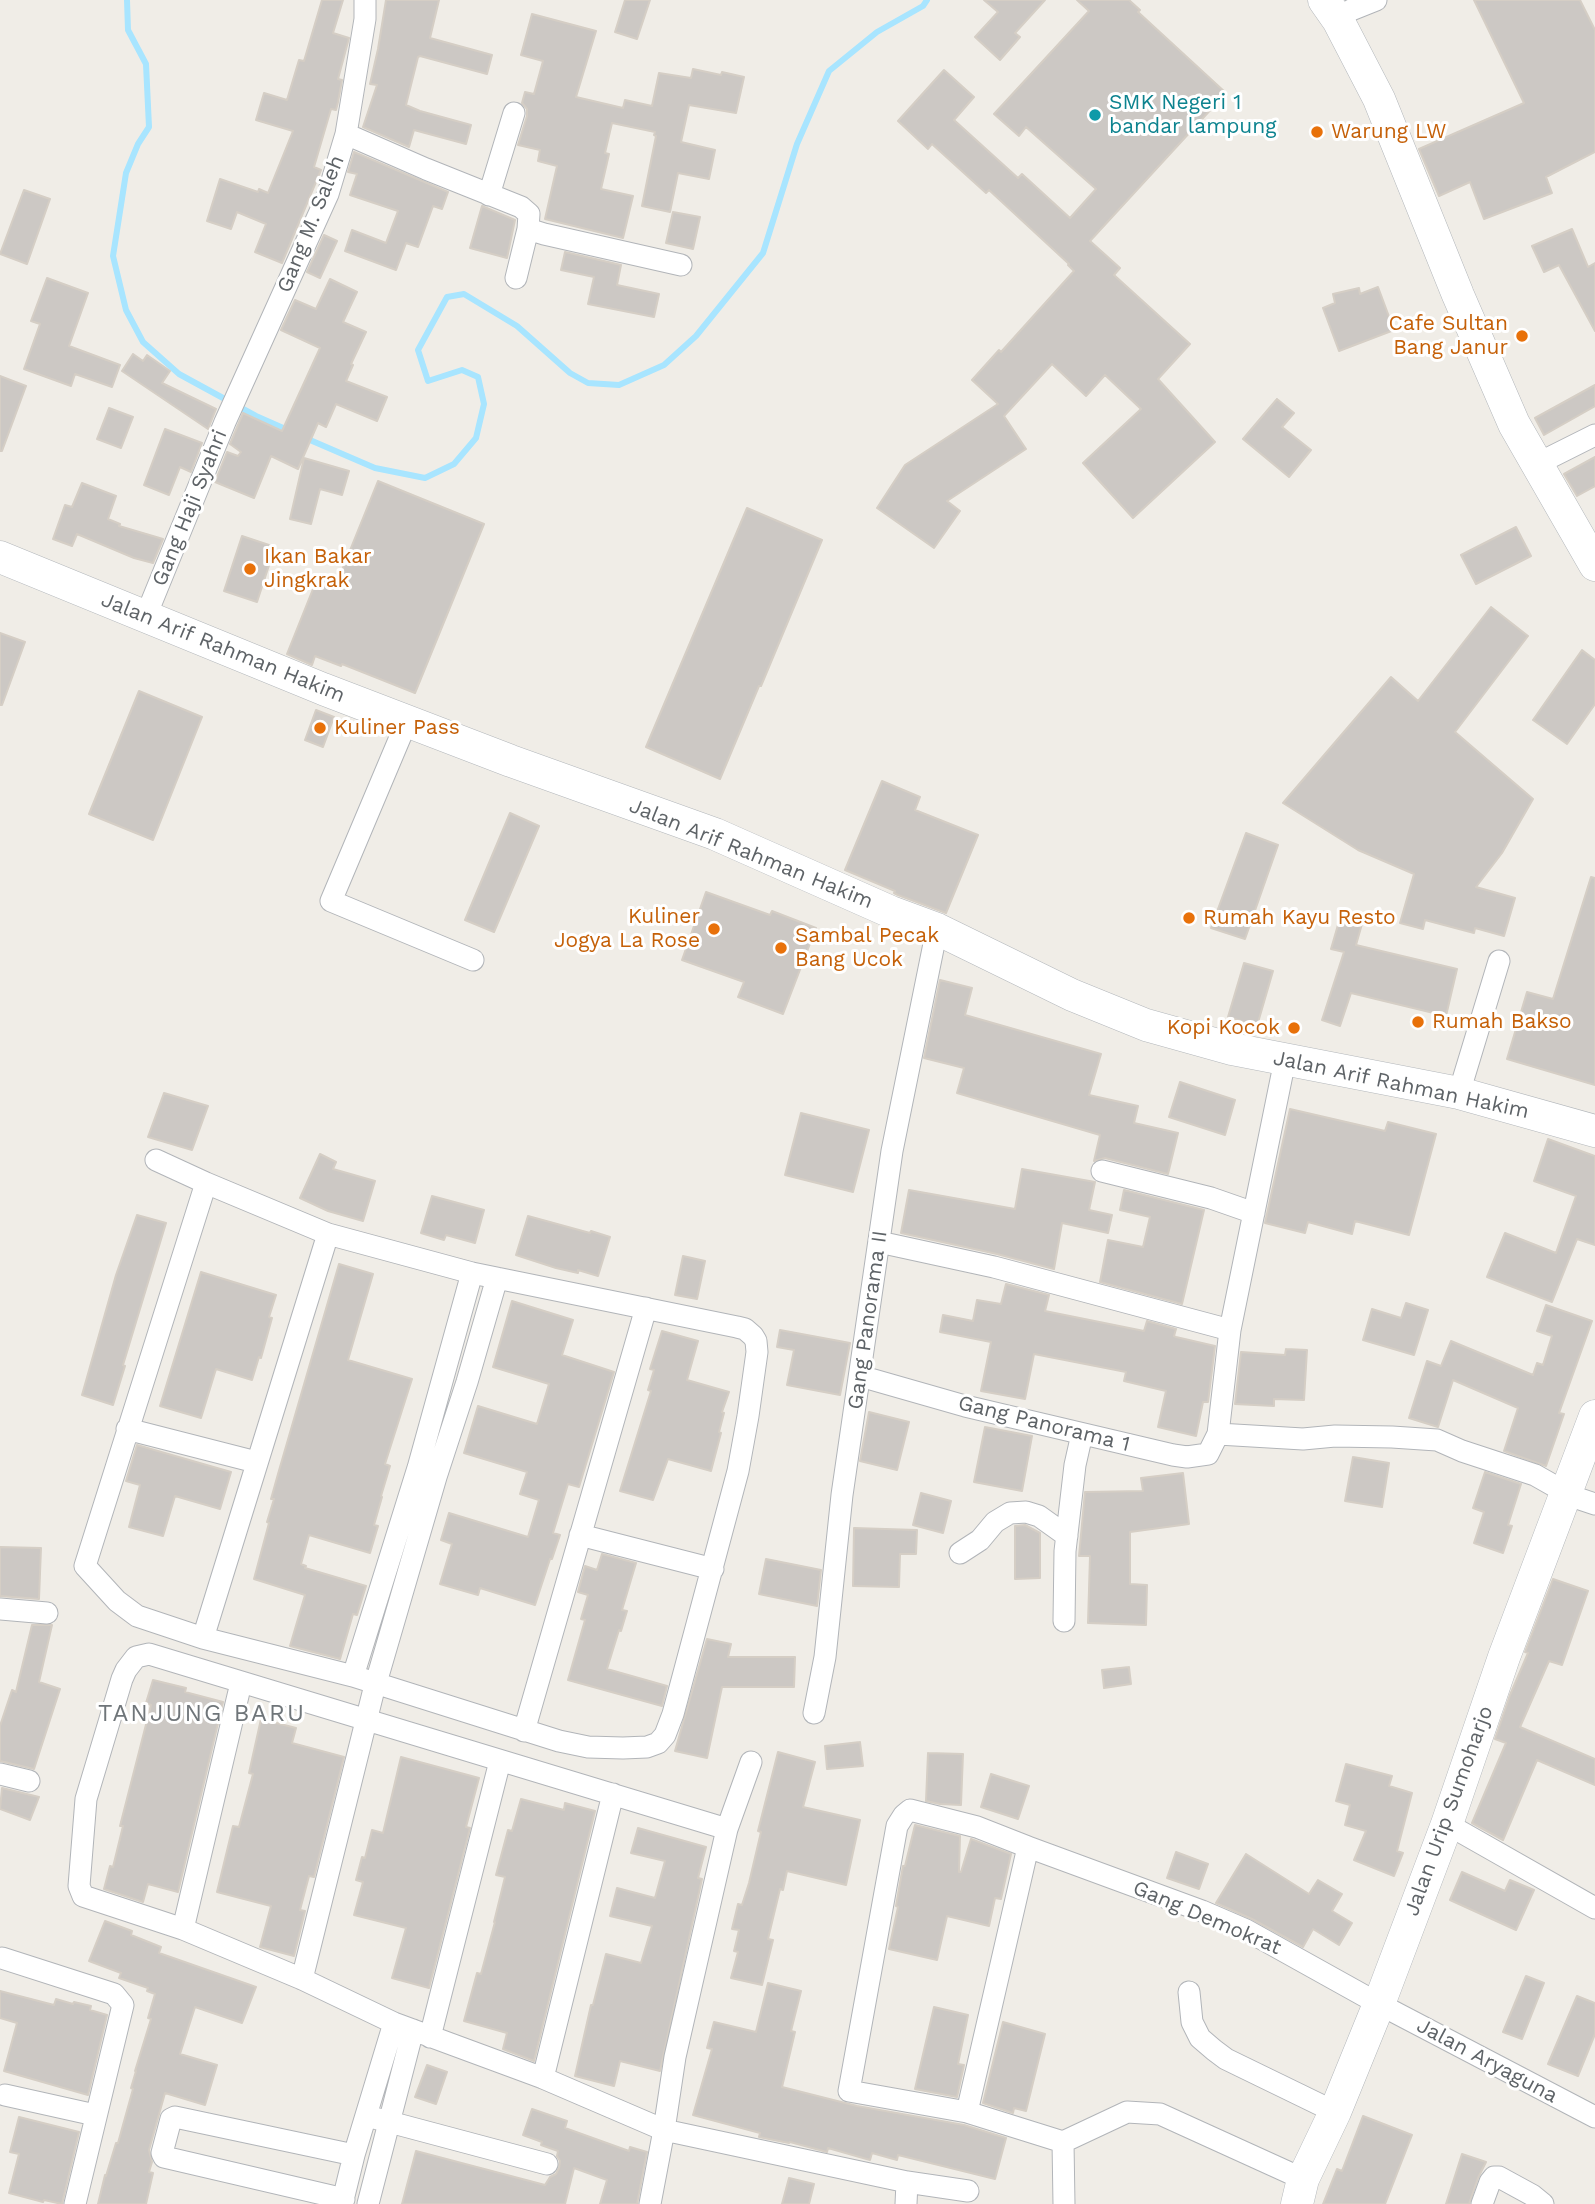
<!DOCTYPE html>
<html>
<head>
<meta charset="utf-8">
<style>
  body { margin:0 }
  canvas { display:block; background:#f0ede7 }
</style>
</head>
<body>
<canvas width="1595" height="2204"></canvas>
<script>
const ctx = document.querySelector('canvas').getContext('2d');
ctx.lineJoin = 'round';
function toPath(rows) {
  const path = new Path2D();
  for (const r of rows) {
    path.moveTo(r[0], r[1]);
    for (let i = 2; i < r.length; i += 2) path.lineTo(r[i], r[i + 1]);
  }
  return path;
}
function strokePath(path, color, width, dash) {
  ctx.strokeStyle = color;
  ctx.lineWidth = width;
  ctx.lineCap = dash ? 'butt' : 'round';
  ctx.setLineDash(dash || []);
  ctx.stroke(path);
}
function fill(path, color) {
  ctx.fillStyle = color;
  ctx.fill(path, 'evenodd');
}
function drawText(font, color, halo, rows, align = 'center') {
  ctx.font = font + ' "Work Sans",sans-serif';
  ctx.lineWidth = 6;
  ctx.setLineDash([]);
  ctx.textBaseline = 'middle';
  ctx.strokeStyle = halo;
  ctx.fillStyle = color;
  for (const [text, x, y, turn = 0] of rows) {
    ctx.save();
    ctx.translate(x, y);
    ctx.rotate((+turn || 0) * Math.PI / 180);
    ctx.textAlign = isNaN(turn) ? turn : align;
    if (halo) ctx.strokeText(text, 0, 0);
    ctx.fillText(text, 0, 0);
    ctx.restore();
  }
}
strokePath(toPath([
  [127,0,128,30,146,64,149,127,138,144,126,173,113,256,126,310,143,342,179,374,256,416,290,431],
  [303,437,375,468,425,478,454,464,476,438,484,404,478,377,462,370,428,381,418,350,447,297,464,294,517,326,570,373,588,383,619,385,664,365,696,336,763,253,797,144,829,71,877,32,923,6,927,0]
]), '#a8e5ff', 6);
const building = toPath([
  [322,0,343,0,333,33,349,38,338,79,342,80,338,102,336,110,331,109,314,167,321,170,282,263,255,252,266,224,237,212,231,229,207,221,220,179,258,192,259,189,268,193,293,131,256,120,264,93,287,100,299,60,304,61,322,0],
  [386,0,439,0,430,38,492,55,487,74,420,56,418,57,406,105,420,111,471,125,466,144,414,130,409,147,363,127,377,85,370,84,378,49,386,0],
  [625,0,650,0,637,39,615,32,625,0],
  [984,0,1045,0,1015,33,1020,37,1000,60,975,37,998,12,984,0],
  [1077,0,1129,0,1140,10,1138,12,1226,93,1090,241,1120,268,1114,275,1190,344,1158,379,1215,442,1133,518,1083,463,1141,409,1105,375,1086,396,1052,364,1004,416,1026,449,947,501,960,511,934,548,877,508,905,465,998,404,972,380,999,350,1001,352,1074,271,1068,265,1069,264,989,190,986,193,932,144,928,149,898,121,944,70,974,97,954,120,1018,178,1022,174,1070,218,1096,189,1026,127,1019,136,994,114,1089,11,1077,0],
  [1474,0,1580,0,1595,30,1595,152,1546,177,1552,193,1484,219,1470,182,1439,196,1419,149,1524,103,1474,0],
  [532,14,596,31,576,97,623,108,625,100,652,106,659,73,691,78,693,69,721,75,722,72,744,77,736,113,689,105,681,142,715,150,709,179,678,173,670,212,642,206,656,136,654,135,655,132,612,123,605,153,609,154,601,189,633,196,623,238,545,219,557,166,538,161,540,150,518,145,527,116,527,109,522,103,525,92,534,94,543,61,521,55,532,14],
  [354,152,448,192,442,209,433,206,418,247,406,243,396,270,345,251,352,230,386,243,398,211,350,195,357,174,348,172,354,152],
  [24,190,50,199,27,264,0,254,24,190],
  [482,206,515,220,507,258,470,248,482,206],
  [673,212,700,217,693,249,666,243,673,212],
  [1572,229,1588,267,1595,263,1595,331,1559,265,1544,272,1532,246,1572,229],
  [324,235,337,241,320,278,307,272,324,235],
  [565,252,621,265,617,285,659,294,654,317,588,304,594,277,561,270,565,252],
  [47,278,88,293,69,346,120,365,112,387,75,374,71,386,24,369,40,324,31,321,47,278],
  [330,279,357,292,343,322,366,332,351,364,353,365,346,381,387,397,377,421,336,404,326,427,318,423,298,469,271,456,254,498,215,482,227,452,238,456,241,452,230,444,243,413,282,431,320,348,281,330,295,300,316,309,330,279],
  [1378,287,1394,330,1339,351,1323,308,1335,303,1333,294,1359,288,1360,294,1378,287],
  [133,354,143,361,147,355,170,371,162,383,216,409,208,429,122,371,133,354],
  [0,376,26,386,2,451,0,451,0,376],
  [1595,385,1595,406,1544,435,1535,418,1595,385],
  [1277,399,1294,413,1282,427,1311,450,1289,477,1243,439,1277,399],
  [109,408,133,417,121,448,97,439,109,408],
  [165,429,202,443,191,472,180,467,169,495,144,485,165,429],
  [1595,457,1595,486,1577,496,1564,474,1595,457],
  [304,458,349,471,342,495,320,489,311,524,290,519,304,458],
  [378,481,484,524,415,693,342,664,341,666,315,656,312,665,287,654,319,574,338,580,378,481],
  [82,483,116,496,108,519,120,524,119,526,163,539,153,563,134,558,77,534,72,546,53,539,65,505,72,507,82,483],
  [747,508,822,540,761,686,759,686,720,779,646,747,747,508],
  [1516,527,1531,556,1476,584,1461,555,1516,527],
  [242,536,275,547,257,602,224,591,242,536],
  [1491,607,1528,636,1455,732,1533,799,1502,853,1476,887,1515,898,1504,936,1475,928,1474,933,1425,920,1423,929,1400,923,1414,874,1358,850,1283,803,1391,677,1418,701,1491,607],
  [0,633,25,642,2,705,0,705,0,633],
  [1582,650,1595,660,1595,704,1567,744,1533,720,1582,650],
  [139,691,202,717,153,840,89,814,139,691],
  [316,710,334,717,323,747,305,740,316,710],
  [882,781,920,797,915,810,978,835,946,913,898,895,894,893,895,891,845,870,882,781],
  [510,813,539,826,494,932,465,920,510,813],
  [1246,833,1278,845,1245,939,1211,928,1246,833],
  [1591,877,1595,878,1595,1085,1507,1059,1527,992,1553,999,1591,877],
  [706,892,770,915,772,911,816,928,783,1014,738,997,744,982,682,960,706,892],
  [1342,911,1364,917,1356,945,1457,969,1446,1016,1351,993,1340,1026,1322,1020,1344,952,1331,949,1342,911],
  [1244,963,1273,971,1257,1026,1228,1017,1244,963],
  [940,980,972,988,965,1015,1101,1054,1089,1095,1138,1106,1134,1123,1178,1133,1168,1174,1105,1158,1094,1161,1100,1135,957,1093,964,1068,924,1058,940,980],
  [1180,1082,1235,1100,1225,1135,1169,1117,1180,1082],
  [164,1093,208,1106,192,1150,148,1137,164,1093],
  [1290,1109,1385,1131,1388,1122,1436,1134,1409,1235,1355,1221,1352,1234,1308,1222,1305,1233,1265,1223,1290,1109],
  [801,1113,869,1130,853,1192,785,1175,801,1113],
  [1548,1139,1595,1156,1595,1245,1577,1239,1552,1302,1487,1277,1505,1233,1556,1253,1576,1196,1534,1181,1548,1139],
  [320,1154,336,1162,333,1169,375,1181,363,1221,328,1211,300,1198,320,1154],
  [1022,1169,1095,1182,1089,1210,1112,1215,1108,1233,1062,1223,1054,1269,997,1254,901,1233,909,1190,1015,1209,1022,1169],
  [1124,1190,1204,1210,1182,1304,1100,1282,1108,1240,1143,1247,1150,1217,1120,1210,1124,1190],
  [432,1196,484,1210,475,1243,446,1235,444,1240,421,1233,432,1196],
  [137,1215,166,1223,123,1365,125,1366,113,1405,82,1395,116,1275,137,1215],
  [528,1216,590,1233,591,1231,610,1237,598,1276,578,1270,578,1273,556,1268,516,1255,528,1216],
  [683,1256,705,1261,697,1299,675,1295,683,1256],
  [339,1264,373,1274,348,1360,412,1379,385,1464,390,1466,381,1496,382,1497,374,1525,378,1526,370,1553,309,1535,301,1564,306,1566,305,1568,366,1586,357,1615,353,1614,340,1659,290,1646,305,1595,254,1579,269,1523,267,1522,274,1499,271,1499,278,1474,339,1264],
  [201,1272,276,1295,269,1317,272,1318,261,1358,259,1357,252,1380,216,1369,201,1418,160,1406,201,1272],
  [1006,1284,1049,1295,1045,1311,1144,1331,1147,1321,1176,1329,1174,1336,1176,1337,1215,1346,1208,1402,1203,1402,1196,1436,1158,1427,1166,1391,1124,1381,1126,1372,1034,1354,1025,1399,981,1391,991,1342,940,1332,943,1315,973,1321,977,1300,1001,1304,1006,1284],
  [512,1301,573,1320,562,1355,614,1372,579,1487,568,1484,553,1533,560,1535,552,1559,550,1559,535,1605,480,1588,478,1595,440,1584,452,1544,441,1540,449,1513,528,1537,539,1500,520,1494,527,1472,464,1453,478,1406,537,1424,549,1384,493,1367,512,1301],
  [1406,1303,1428,1310,1414,1355,1363,1340,1372,1309,1401,1318,1406,1303],
  [1546,1305,1592,1321,1559,1413,1564,1414,1546,1466,1504,1451,1518,1408,1453,1380,1438,1427,1409,1418,1427,1361,1441,1366,1451,1341,1533,1375,1537,1363,1543,1365,1552,1336,1537,1331,1546,1305],
  [780,1330,850,1343,840,1395,787,1385,794,1350,777,1347,780,1330],
  [662,1331,698,1341,687,1380,729,1392,722,1412,724,1413,719,1432,721,1433,711,1471,668,1459,653,1500,620,1491,651,1391,648,1390,654,1370,650,1369,662,1331],
  [1286,1349,1307,1350,1304,1400,1274,1399,1274,1406,1235,1404,1241,1352,1285,1355,1286,1349],
  [869,1412,909,1422,897,1470,860,1461,869,1412],
  [985,1427,1032,1436,1022,1491,974,1482,985,1427],
  [137,1445,231,1472,220,1509,175,1496,163,1536,129,1527,140,1485,126,1481,137,1445],
  [1353,1457,1389,1463,1382,1507,1345,1501,1353,1457],
  [1485,1472,1521,1484,1508,1525,1512,1526,1503,1553,1474,1543,1484,1512,1473,1508,1485,1472],
  [1183,1473,1189,1524,1130,1532,1130,1584,1147,1585,1146,1625,1088,1623,1090,1556,1079,1556,1085,1492,1143,1491,1141,1478,1183,1473],
  [921,1493,951,1501,943,1533,913,1525,921,1493],
  [1025,1525,1040,1533,1040,1578,1015,1579,1015,1526,1025,1525],
  [854,1528,917,1530,916,1554,900,1554,899,1587,853,1586,854,1528],
  [0,1547,41,1548,39,1599,0,1596,0,1547],
  [602,1554,636,1563,622,1610,627,1611,621,1631,619,1630,607,1669,667,1686,662,1706,568,1680,585,1620,581,1619,588,1595,578,1592,585,1566,597,1570,602,1554],
  [766,1559,821,1570,817,1606,759,1594,766,1559],
  [1553,1579,1588,1591,1562,1665,1549,1661,1520,1727,1595,1759,1595,1785,1537,1760,1503,1840,1472,1823,1506,1743,1495,1739,1510,1695,1528,1653,1525,1652,1553,1579],
  [32,1625,52,1625,39,1682,60,1689,34,1769,0,1761,0,1726,12,1690,16,1692,32,1625],
  [707,1639,731,1644,728,1657,795,1657,794,1687,722,1687,707,1758,675,1751,707,1639],
  [1129,1667,1131,1684,1104,1688,1102,1670,1129,1667],
  [153,1680,186,1688,185,1692,223,1702,178,1892,148,1884,143,1902,104,1889,110,1866,113,1867,123,1826,120,1826,151,1705,146,1703,153,1680],
  [261,1719,296,1728,292,1743,344,1757,314,1877,309,1876,300,1910,305,1911,294,1956,260,1947,271,1906,217,1892,233,1826,239,1827,253,1774,249,1773,261,1719],
  [860,1742,863,1766,827,1769,825,1746,860,1742],
  [778,1752,815,1762,803,1807,860,1820,846,1885,787,1871,783,1890,780,1889,768,1939,773,1940,762,1985,731,1978,738,1952,734,1951,739,1930,732,1929,738,1904,742,1905,749,1883,761,1832,758,1831,778,1752],
  [928,1753,963,1754,961,1805,940,1804,926,1801,928,1753],
  [401,1757,479,1778,466,1827,470,1828,429,1988,392,1978,406,1928,354,1915,363,1882,356,1880,362,1857,365,1858,372,1830,383,1833,401,1757],
  [1346,1764,1392,1776,1389,1786,1412,1793,1397,1851,1403,1853,1394,1876,1354,1860,1366,1831,1345,1825,1350,1805,1336,1801,1346,1764],
  [991,1774,1029,1786,1018,1819,981,1807,991,1774],
  [2,1788,39,1797,30,1820,0,1809,2,1788],
  [521,1799,564,1810,565,1803,595,1811,534,2061,503,2049,507,2033,464,2021,477,1973,481,1974,495,1922,494,1922,505,1877,496,1875,508,1830,512,1831,521,1799],
  [915,1825,960,1836,959,1872,961,1872,971,1839,1011,1854,1001,1899,995,1898,989,1926,947,1916,937,1960,889,1949,898,1907,896,1906,903,1866,905,1866,915,1825],
  [638,1828,706,1847,698,1878,702,1879,660,2071,620,2061,614,2086,575,2076,591,2005,593,2005,606,1954,641,1963,652,1926,610,1916,617,1888,655,1898,665,1861,631,1853,638,1828],
  [1176,1852,1208,1864,1199,1889,1167,1878,1176,1852],
  [1246,1854,1309,1894,1318,1880,1342,1894,1332,1911,1352,1923,1339,1945,1313,1929,1303,1947,1252,1919,1216,1903,1246,1854],
  [1462,1872,1505,1891,1510,1880,1534,1890,1516,1930,1450,1900,1462,1872],
  [105,1921,132,1931,131,1935,161,1947,159,1953,256,1987,242,2023,195,2007,180,2054,217,2065,205,2105,165,2093,149,2150,152,2162,149,2172,153,2173,146,2204,98,2204,105,2175,106,2176,116,2143,118,2143,133,2089,131,2088,136,2071,135,2071,151,2019,148,2018,155,1994,147,1991,148,1988,119,1978,121,1973,89,1961,105,1921],
  [1526,1976,1544,1983,1522,2039,1503,2032,1526,1976],
  [768,1983,801,1991,791,2031,795,2032,782,2087,857,2106,964,2125,1006,2138,995,2179,898,2155,897,2160,872,2153,870,2160,828,2148,827,2152,790,2142,789,2143,759,2137,760,2133,693,2115,712,2049,707,2048,714,2022,756,2032,768,1983],
  [0,1991,54,2005,56,1999,73,2004,74,2002,91,2006,90,2010,107,2015,88,2095,4,2071,17,2023,0,2018,0,1991],
  [1577,1996,1595,2003,1595,2034,1578,2076,1548,2064,1577,1996],
  [934,2007,968,2015,958,2064,964,2065,957,2097,915,2089,934,2007],
  [1003,2022,1045,2034,1026,2111,1014,2108,1013,2113,983,2103,1003,2022],
  [427,2065,447,2072,436,2104,415,2097,427,2065],
  [532,2109,567,2121,565,2128,629,2151,630,2147,647,2152,637,2204,600,2204,607,2180,574,2168,565,2204,402,2204,416,2151,545,2185,550,2177,556,2174,559,2168,560,2161,557,2156,558,2151,541,2145,542,2142,523,2135,532,2109],
  [1363,2116,1412,2135,1385,2204,1323,2204,1337,2169,1342,2171,1363,2116],
  [19,2117,79,2132,62,2204,44,2200,43,2202,9,2193,19,2154,10,2152,19,2117],
  [1462,2154,1486,2162,1478,2178,1469,2204,1446,2204,1462,2154],
  [789,2178,814,2184,809,2204,782,2204,789,2178]
]);
fill(building, '#ccc8c4');
strokePath(building, '#d5cec5', 2);
const street = toPath([
  [1338,20,1351,10,1376,0],
  [346,134,426,169,521,207,529,214,528,229,516,278],
  [489,195,514,113],
  [528,229,544,234,681,265],
  [1537,464,1595,435],
  [145,618,225,422,328,194,346,134,365,19,365,0],
  [407,721,331,901,473,960],
  [1459,1093,1499,961],
  [156,1160,206,1183,328,1234,472,1273,737,1327,745,1329,753,1336,756,1341,757,1352,748,1416,738,1471,673,1714,665,1735,658,1743,647,1747,623,1748,588,1747,559,1741,353,1676,203,1638,137,1616,117,1601,85,1566,206,1183],
  [1102,1171,1211,1198,1254,1213],
  [879,1242,994,1267,1230,1330],
  [860,1376,965,1406,1173,1455,1187,1457,1208,1454,1218,1434,1230,1330,1285,1060],
  [127,1429,256,1462],
  [1218,1434,1303,1439,1335,1436,1392,1437,1437,1440,1462,1451,1535,1475,1565,1492],
  [1565,1494,1595,1504],
  [580,1535,713,1569],
  [960,1553,980,1540,995,1522,1010,1513,1026,1512,1039,1516,1067,1536],
  [0,1609,47,1613],
  [1064,1621,1065,1551,1075,1465,1082,1434],
  [203,1638,328,1234],
  [353,1676,418,1468,472,1273],
  [814,1713,825,1657,842,1495,892,1151,937,929],
  [524,1731,646,1308],
  [0,1774,29,1781],
  [1447,1824,1595,1908],
  [727,1829,149,1654,136,1657,126,1670,122,1679,86,1799,79,1886,83,1896,183,1929,302,1979,394,2023,543,2078,664,2130,907,2182,968,2191],
  [1028,1847,1202,1911,1246,1930,1379,2004,1595,2117],
  [183,1929,241,1683],
  [2,1958,114,1994,123,2005,75,2204],
  [302,1979,373,1693,436,1477,467,1382,497,1278],
  [1189,1992,1192,2022,1200,2038,1214,2050,1226,2059,1335,2112],
  [430,2037,500,1761],
  [543,2078,613,1794],
  [5,2095,95,2115],
  [967,2112,1028,1847,977,1827,910,1810,904,1815,897,1826,849,2091,967,2112,1063,2142,1127,2112,1160,2114,1303,2179],
  [367,2116,547,2164],
  [1063,2142,1064,2204],
  [344,2199,164,2157,162,2153,171,2119,175,2117,354,2155],
  [342,2204,354,2155,394,2023],
  [368,2204,413,2030],
  [650,2204,664,2130,675,2057,727,1829,751,1762],
  [906,2204,907,2182],
  [1482,2204,1490,2182,1494,2177,1499,2177,1532,2195,1543,2204]
]);
const secondary = toPath([
  [1324,0,1338,20,1379,99,1458,295,1514,424,1595,565],
  [0,557,323,689,511,761,715,834,891,912,937,929,1072,995,1146,1025,1232,1049,1459,1093,1595,1131],
  [1297,2204,1303,2179,1335,2112,1379,2004,1447,1824,1504,1657,1595,1416]
]);
strokePath(street, '#b2b5b9', 23);
strokePath(secondary, '#b3b7bb', 33);
strokePath(street, '#fff', 21);
strokePath(secondary, '#fff', 32);
for (const [x, y, r, color] of [
  [1095,115,7,"#0f9aa8"],
  [1317,132,7,"#e8710a"],
  [1522,336,7,"#e8710a"],
  [250,569,7,"#e8710a"],
  [320,728,7,"#e8710a"],
  [1189,918,7,"#e8710a"],
  [714,929,7,"#e8710a"],
  [781,948,7,"#e8710a"],
  [1418,1022,7,"#e8710a"],
  [1294,1028,7,"#e8710a"]
]) {
  const dot = new Path2D();
  dot.arc(x, y, r, 0, 2 * Math.PI);
  ctx.fillStyle = color;
  ctx.fill(dot);
  strokePath(dot, '#fff', 2.5);
}
drawText('21px', '#0d838f', '#fff', [
  ["SMK Negeri 1",1109,103],
  ["bandar lampung",1109,127]
], 'left');
drawText('21px', '#c56008', '#fff', [
  ["Warung LW",1331,132],
  ["Cafe Sultan",1508,324,"right"],
  ["Bang Janur",1508,348,"right"],
  ["Ikan Bakar",264,557],
  ["Jingkrak",264,581],
  ["Kuliner Pass",334,728],
  ["Kuliner",700,917,"right"],
  ["Jogya La Rose",700,941,"right"],
  ["Rumah Kayu Resto",1203,918],
  ["Sambal Pecak",795,936],
  ["Bang Ucok",795,960],
  ["Rumah Bakso",1432,1022],
  ["Kopi Kocok",1280,1028,"right"]
], 'left');
drawText('21px', '#5e6367', '#fff', [
  ["Gang M. Saleh",311,224,-68],
  ["Gang Haji Syahri",190,508,-68],
  ["Jalan Arif Rahman Hakim",223,648,22],
  ["Jalan Arif Rahman Hakim",751,854,22],
  ["Jalan Arif Rahman Hakim",1401,1085,12],
  ["Gang Panorama II",868,1320,-82],
  ["Gang Panorama 1",1044,1424,14],
  ["Jalan Urip Sumoharjo",1449,1811,-70],
  ["Gang Demokrat",1207,1918,23],
  ["Jalan Aryaguna",1487,2061,28]
]);
ctx.letterSpacing = '2px';
drawText('24px', '#6f7579', '#fff', [
  ["TANJUNG BARU",202,1714]
]);
ctx.letterSpacing = '0px';
</script>
</body>
</html>
